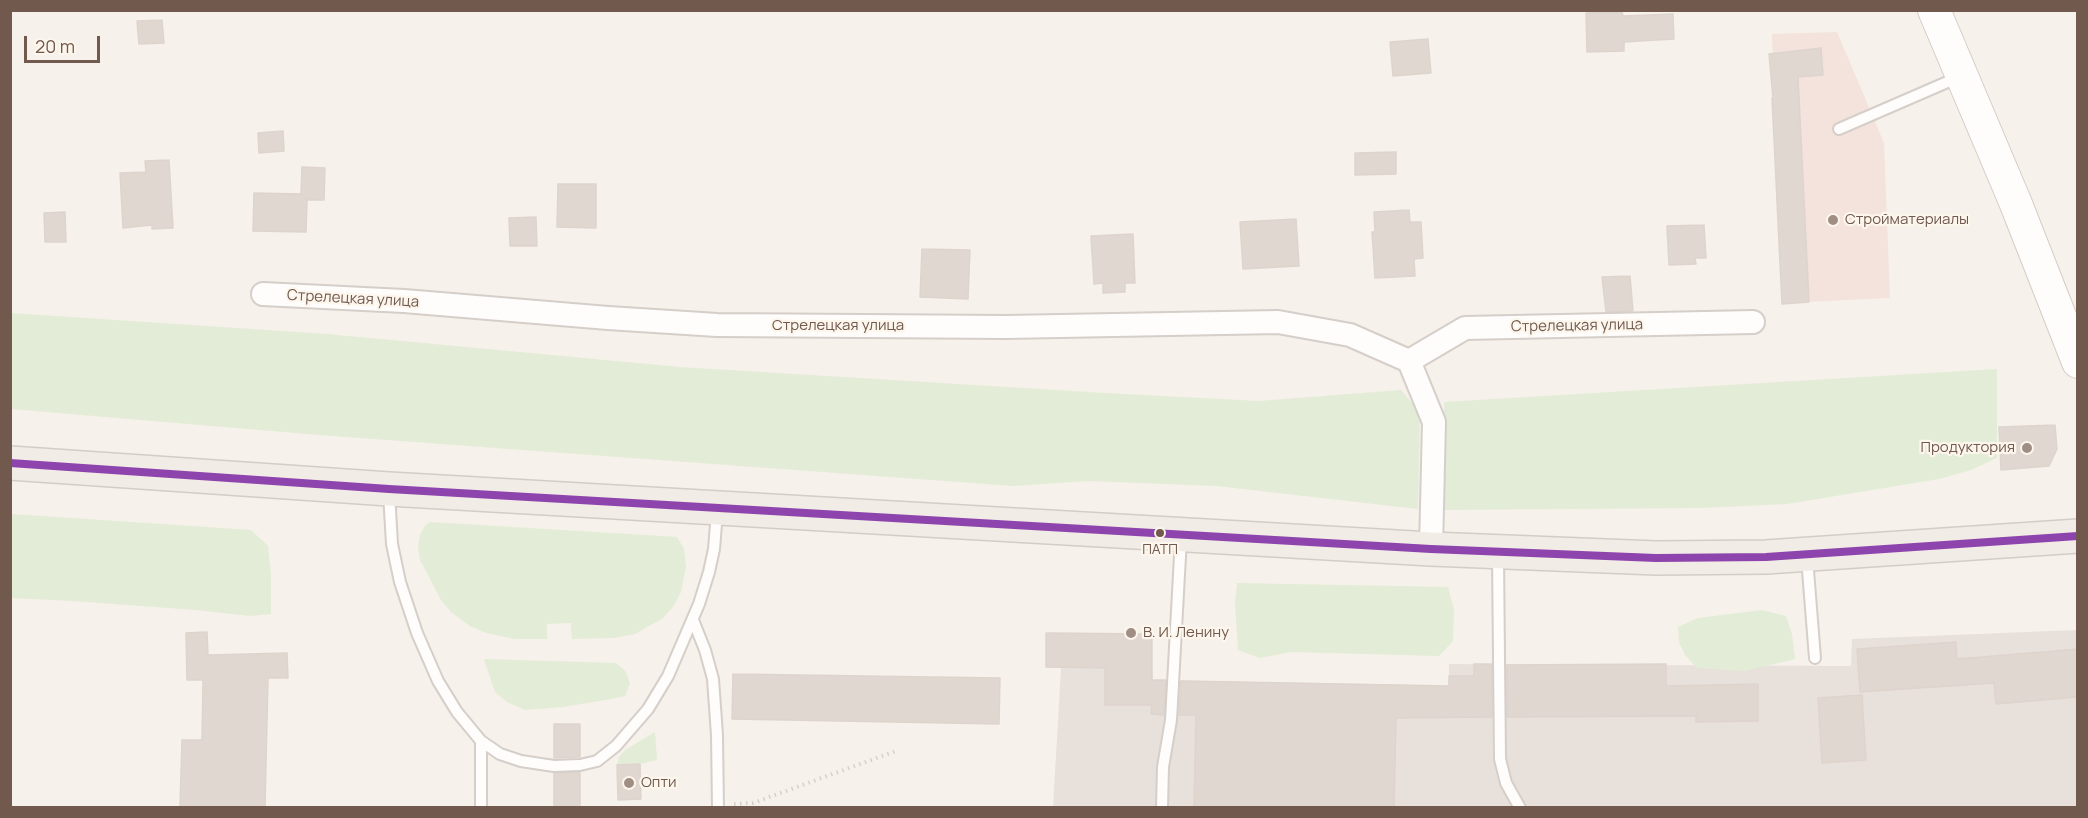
<!DOCTYPE html>
<html>
<head>
<meta charset="utf-8">
<style>
  body { margin:0 }
  #map { position:relative; width:2088px; height:818px; overflow:hidden; background:#f6f1ea; font-family:Manrope,sans-serif }
  canvas { display:block }
  .frame { position:absolute; inset:0; border:12px solid #71594d; pointer-events:none }
  .scale { position:absolute; left:24px; top:36px; width:76px; height:27px; box-sizing:border-box; border:3px solid #71594d; border-top:0; padding-left:8px; font-size:18px; line-height:21px; white-space:nowrap; color:#71594d; -webkit-text-stroke:4px #fdf6ec; paint-order:stroke }
</style>
</head>
<body>
<div id="map">
<canvas width="2088" height="818"></canvas>
<div class="frame"></div>
<div class="scale">20 m</div>
</div>
<script>
const ctx = document.querySelector('canvas').getContext('2d');
ctx.lineJoin = 'round';
function fill(path, color) {
  ctx.fillStyle = color;
  ctx.fill(path, 'evenodd');
}
function toPath(rows) {
  const path = new Path2D();
  for (const r of rows) {
    path.moveTo(r[0], r[1]);
    for (let i = 2; i < r.length; i += 2) path.lineTo(r[i], r[i + 1]);
  }
  return path;
}
function strokePath(path, color, width, dash) {
  ctx.strokeStyle = color;
  ctx.lineWidth = width;
  ctx.lineCap = dash ? 'butt' : 'round';
  ctx.setLineDash(dash || []);
  ctx.stroke(path);
}
function drawText(font, color, halo, rows, align = 'center') {
  ctx.font = font + ' Manrope,sans-serif';
  ctx.lineWidth = 4.5;
  ctx.setLineDash([]);
  ctx.textBaseline = 'middle';
  ctx.strokeStyle = halo;
  ctx.fillStyle = color;
  for (const [text, x, y, turn = 0] of rows) {
    ctx.save();
    ctx.translate(x, y);
    ctx.rotate((+turn || 0) * Math.PI / 180);
    ctx.textAlign = isNaN(turn) ? turn : align;
    if (halo) ctx.strokeText(text, 0, 0);
    ctx.fillText(text, 0, 0);
    ctx.restore();
  }
}
fill(toPath([
  [1837,32,1884,143,1890,298,1782,303,1772,34]
]), '#f3e3dc');
fill(toPath([
  [2077,630,2077,807,1053,808,1061,668,1105,668,1105,705,1152,669,1153,680,1420,685,1419,718,1448,718,1449,664,1851,666,1852,639]
]), '#e8e1db');
fill(toPath([
  [10,313,327,334,680,367,1105,393,1259,401,1401,390,1420,412,1418,509,1217,486,1088,481,1013,486,319,435,11,409],
  [1997,369,1997,458,1971,470,1939,479,1787,504,1699,508,1440,510,1444,466,1444,402],
  [11,514,251,530,268,546,271,574,271,614,250,616,196,610,72,601,11,598],
  [430,522,677,537,684,549,686,567,681,592,673,607,663,618,635,634,613,638,572,639,571,623,547,624,547,639,515,639,486,633,470,626,451,612,441,600,420,560,418,547,420,535,425,526],
  [1237,583,1448,587,1454,610,1453,641,1439,656,1291,652,1260,658,1238,650,1235,603],
  [1762,610,1786,616,1792,634,1795,659,1745,671,1697,668,1685,655,1679,642,1678,627,1698,618],
  [484,659,616,663,625,671,630,683,625,696,611,699,563,707,525,710,507,702,495,692],
  [655,732,657,760,640,764,617,765,619,757,625,750]
]), '#e3ecd6');
const building = toPath([
  [1622,12,1623,16,1673,14,1674,39,1624,42,1624,51,1587,52,1586,13,1622,12],
  [162,20,164,43,139,44,137,21,162,20],
  [1428,39,1431,73,1393,76,1390,42,1428,39],
  [1821,48,1823,75,1798,77,1809,302,1782,304,1772,98,1773,98,1769,54,1821,48],
  [283,131,284,151,259,153,258,133,283,131],
  [1396,152,1396,174,1355,175,1355,153,1396,152],
  [169,160,173,228,152,229,152,225,123,228,120,173,146,172,145,161,169,160],
  [302,167,325,168,324,200,307,200,306,232,253,231,254,193,301,194,302,167],
  [558,184,596,184,596,228,557,227,558,184],
  [1409,210,1410,222,1421,222,1423,258,1414,259,1415,276,1375,278,1372,232,1375,232,1374,212,1409,210],
  [65,212,66,242,45,242,44,213,65,212],
  [536,217,537,246,510,246,509,218,536,217],
  [1296,219,1299,266,1243,269,1240,222,1296,219],
  [1704,225,1706,258,1695,258,1696,264,1669,265,1667,226,1704,225],
  [1133,234,1135,283,1125,283,1125,292,1103,293,1103,283,1094,284,1091,236,1133,234],
  [922,249,970,250,968,299,920,297,922,249],
  [1630,276,1633,311,1606,312,1602,277,1630,276],
  [2055,425,2057,449,2049,466,2001,470,1999,427,2055,425],
  [207,632,208,655,287,653,288,678,268,678,265,807,180,807,182,740,202,740,203,680,187,680,186,633,207,632],
  [1046,633,1152,634,1152,680,1166,680,1164,715,1151,714,1152,705,1105,705,1105,668,1046,667,1046,633],
  [1956,642,1957,659,2078,649,2078,697,1996,704,1994,683,1860,692,1857,649,1956,642],
  [1474,664,1492,664,1492,717,1396,718,1394,807,1194,807,1196,715,1179,715,1181,681,1449,686,1449,676,1474,676,1474,664],
  [1666,664,1666,686,1758,684,1758,721,1696,722,1696,716,1507,717,1507,665,1666,664],
  [733,674,1000,678,999,724,732,719,733,674],
  [1862,695,1866,760,1822,763,1818,698,1862,695],
  [554,724,580,724,580,757,554,758,554,724],
  [640,764,641,799,618,800,617,765,640,764],
  [580,772,580,807,554,807,554,773,580,772]
]);
fill(building, '#dfd7d0');
strokePath(building, '#ded4cd', 1.5);
const lane = toPath([
  [1839,129,1959,77],
  [389,493,392,544,400,582,417,633,438,681,457,712,481,741,500,754,521,761,554,766,580,765,597,761,616,746,648,709,668,676,699,604,709,572,714,549,717,512],
  [1498,556,1500,759,1506,783,1520,808],
  [1807,558,1815,658],
  [693,620,705,650,713,679,717,735,718,808],
  [481,741,481,808],
  [1162,808,1163,767,1171,720,1181,538]
]);
const street = toPath([
  [263,294,404,301,608,318,717,325,1006,327,1278,322,1350,335,1409,361,1434,422,1431,549],
  [1409,361,1465,328,1753,322]
]);
const secondary = toPath([
  [1934,10,2016,204,2078,362]
]);
const primary = toPath([
  [10,463,389,489,1431,549,1656,558,1766,557,2078,536]
]);
strokePath(lane, '#d5cec9', 14);
strokePath(street, '#d5cec9', 26);
strokePath(secondary, '#d4cdc7', 34);
strokePath(primary, '#d4ccc7', 36);
strokePath(toPath([
  [734,804,753,803,896,751]
]), '#d7d0cb', 4, [1.5, 4.5]);
strokePath(lane, '#fefdfc', 10);
strokePath(street, '#fefdfc', 22);
strokePath(secondary, '#fefdfc', 32);
strokePath(primary, '#f1ece6', 33);
strokePath(toPath([
  [10,463,389,489,1431,549,1656,558,1766,557,2078,536]
]), '#8e44ad', 8);
for (const [x, y, r, color] of [
  [1833,220,6,"#a08e84"],
  [2027,448,6,"#a08e84"],
  [1160,533,5,"#71594d"],
  [1131,633,6,"#a08e84"],
  [629,783,6,"#a08e84"]
]) {
  const dot = new Path2D();
  dot.arc(x, y, r, 0, 2 * Math.PI);
  ctx.fillStyle = color;
  ctx.fill(dot);
  strokePath(dot, '#fdf6ec', 2);
}
drawText('14px', '#71594d', '#fdf6ec', [
  ["ПАТП",1160,550]
]);
drawText('15px', '#71594d', '#fdf6ec', [
  ["Стройматериалы",1845,220],
  ["Продуктория",2015,448,"right"],
  ["В. И. Ленину",1143,633],
  ["Опти",641,783]
], 'left');
drawText('15px', '#71594d', '#fdf6ec', [
  ["Стрелецкая улица",353,299,3],
  ["Стрелецкая улица",838,326],
  ["Стрелецкая улица",1577,326,-1]
]);
</script>
</body>
</html>
